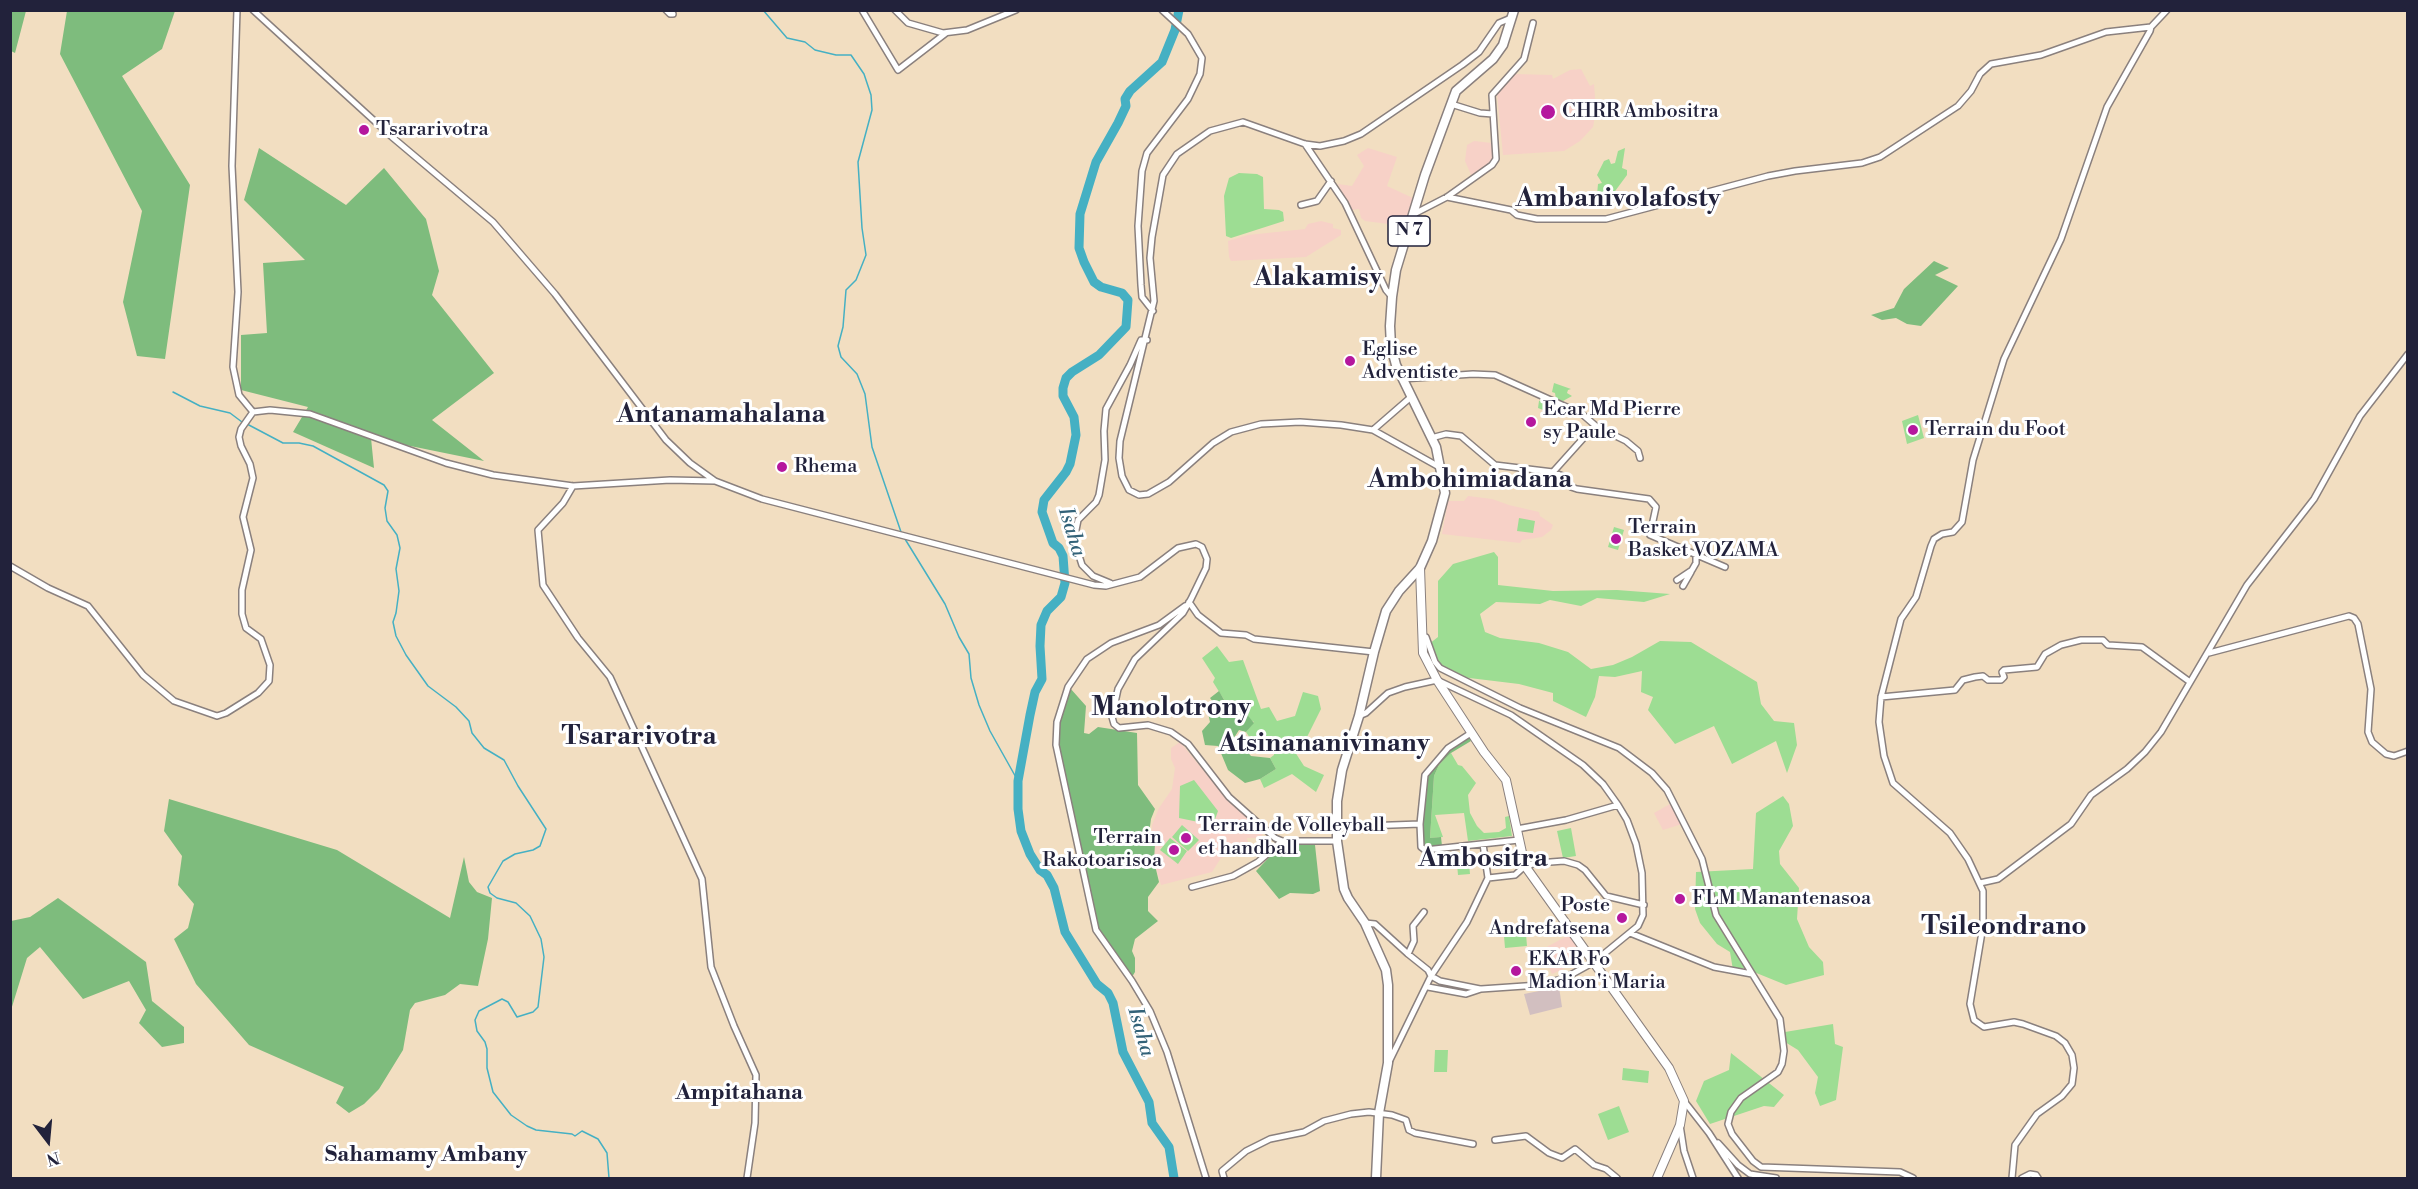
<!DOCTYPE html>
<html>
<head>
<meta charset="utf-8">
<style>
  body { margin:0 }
  #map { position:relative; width:2418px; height:1189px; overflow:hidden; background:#f2dec1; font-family:"Libre Bodoni",serif }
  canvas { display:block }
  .frame { position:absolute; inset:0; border:12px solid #22223b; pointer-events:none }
  .north { position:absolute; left:18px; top:1111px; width:60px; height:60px; -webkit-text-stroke:4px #fff; paint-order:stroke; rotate:164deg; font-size:16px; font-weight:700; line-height:24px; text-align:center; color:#22223b }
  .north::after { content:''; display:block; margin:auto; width:21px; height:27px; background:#22223b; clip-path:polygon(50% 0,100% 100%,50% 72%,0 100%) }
</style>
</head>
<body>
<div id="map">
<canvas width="2418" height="1189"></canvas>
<div class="frame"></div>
<div class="north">N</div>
</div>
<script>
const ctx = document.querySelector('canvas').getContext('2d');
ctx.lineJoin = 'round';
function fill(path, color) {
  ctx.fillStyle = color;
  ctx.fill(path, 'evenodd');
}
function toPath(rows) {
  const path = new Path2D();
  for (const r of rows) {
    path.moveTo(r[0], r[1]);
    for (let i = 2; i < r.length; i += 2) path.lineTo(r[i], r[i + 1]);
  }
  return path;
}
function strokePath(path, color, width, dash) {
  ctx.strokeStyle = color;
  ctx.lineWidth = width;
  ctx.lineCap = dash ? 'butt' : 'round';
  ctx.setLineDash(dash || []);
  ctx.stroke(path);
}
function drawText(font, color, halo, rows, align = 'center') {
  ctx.font = font + ' "Libre Bodoni",serif';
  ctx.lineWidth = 6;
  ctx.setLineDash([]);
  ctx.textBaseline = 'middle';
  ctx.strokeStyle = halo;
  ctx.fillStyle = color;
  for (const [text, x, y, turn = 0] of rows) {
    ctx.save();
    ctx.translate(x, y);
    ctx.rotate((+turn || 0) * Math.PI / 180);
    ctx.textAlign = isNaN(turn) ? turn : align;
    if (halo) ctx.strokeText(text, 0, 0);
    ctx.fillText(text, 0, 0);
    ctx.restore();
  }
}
fill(toPath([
  [1581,69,1590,86,1594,84,1596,111,1593,127,1580,141,1564,151,1503,155,1497,94,1515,74,1552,75,1553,79,1570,70],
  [1474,141,1492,143,1493,156,1491,162,1472,177,1465,161,1467,145],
  [1368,148,1397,157,1387,186,1415,199,1404,229,1396,225,1365,221,1361,218,1359,209,1351,210,1338,184,1352,186,1364,166,1357,155],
  [1321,221,1333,224,1333,228,1341,230,1341,235,1306,257,1231,261,1229,257,1228,241,1248,235,1305,229,1308,224],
  [1468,496,1492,499,1509,505,1539,512,1540,516,1553,525,1551,530,1542,537,1522,540,1520,543,1442,534,1448,501,1464,501],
  [1180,742,1226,798,1264,832,1260,838,1247,838,1249,849,1221,858,1212,872,1161,885,1152,855,1152,825,1159,808,1172,789,1175,768,1171,759,1171,748],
  [1670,804,1682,824,1663,830,1654,813],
  [1569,935,1579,951,1577,952,1579,955,1578,962,1552,974,1541,950]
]), '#f7d1c7');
fill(toPath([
  [1559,987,1562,1007,1530,1015,1524,994]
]), '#d2bfc0');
fill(toPath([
  [1625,148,1622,168,1627,170,1627,175,1607,202,1597,195,1598,184,1602,183,1597,175,1604,161,1609,159,1611,164,1615,163,1618,151],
  [1239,173,1257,174,1263,177,1264,209,1279,210,1283,212,1284,221,1231,238,1226,236,1224,196,1229,178],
  [1554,383,1571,389,1568,390,1567,393,1572,396,1563,401,1556,399,1555,393,1552,392],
  [1543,399,1564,410,1565,415,1561,417,1538,408,1539,401],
  [1918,415,1924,438,1907,444,1902,421],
  [1519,518,1535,521,1533,533,1517,531],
  [1614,527,1624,530,1618,550,1608,547],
  [1494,552,1498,557,1498,585,1553,591,1617,590,1670,594,1644,602,1597,598,1581,606,1550,600,1540,604,1496,602,1480,614,1485,632,1500,638,1539,643,1568,652,1591,669,1613,665,1632,657,1660,641,1691,642,1757,682,1761,704,1774,721,1794,723,1797,745,1787,773,1776,741,1732,764,1714,726,1675,744,1648,710,1653,697,1641,692,1642,671,1615,677,1599,676,1595,697,1586,717,1553,701,1553,693,1519,684,1461,677,1440,665,1429,644,1438,637,1438,581,1453,564],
  [1217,646,1229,662,1243,660,1261,709,1269,707,1277,721,1295,716,1303,692,1318,696,1321,709,1306,739,1298,738,1295,752,1304,766,1324,775,1316,792,1292,774,1264,788,1260,779,1276,769,1270,758,1274,755,1274,739,1250,738,1246,732,1254,722,1228,706,1213,682,1215,678,1202,658],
  [1451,753,1458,765,1462,766,1476,783,1468,795,1470,813,1477,826,1484,833,1499,832,1506,828,1505,817,1509,816,1512,836,1468,841,1464,813,1435,815,1443,837,1430,838,1434,776,1439,765],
  [1194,780,1218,811,1213,825,1179,818,1180,786],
  [1783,796,1789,804,1793,826,1779,851,1780,864,1799,888,1797,919,1809,947,1823,962,1824,975,1786,985,1744,968,1733,970,1730,952,1717,944,1700,923,1695,909,1696,872,1753,869,1756,813],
  [1182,825,1199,840,1188,851,1172,837],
  [1571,828,1576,856,1563,858,1557,831],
  [1170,838,1187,851,1178,864,1160,850],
  [1468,852,1470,874,1458,875,1456,853],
  [1526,934,1527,946,1505,948,1504,936],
  [1833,1024,1835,1044,1843,1047,1836,1100,1820,1106,1815,1093,1818,1077,1798,1050,1785,1042,1785,1032],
  [1435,1050,1448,1050,1447,1072,1434,1072],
  [1731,1053,1784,1095,1774,1107,1764,1106,1710,1124,1696,1101,1704,1081,1729,1070],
  [1623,1068,1649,1071,1648,1083,1622,1080],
  [1619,1106,1629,1132,1608,1140,1598,1114]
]), '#9ddd93');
fill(toPath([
  [11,10,26,11,15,53,11,51],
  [67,11,175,11,162,49,122,76,190,185,165,359,137,356,123,302,142,211,60,54],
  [259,148,346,205,384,168,426,219,439,271,432,295,494,373,432,420,484,461,371,438,374,468,293,432,308,407,241,390,241,335,267,333,263,263,305,260,244,200],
  [1934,261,1949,268,1935,275,1958,286,1921,326,1907,324,1896,318,1882,320,1871,315,1894,308,1904,289],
  [1070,688,1086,706,1084,733,1089,734,1098,727,1137,733,1138,785,1155,809,1151,819,1149,834,1155,844,1154,861,1159,882,1148,897,1148,911,1158,921,1135,939,1132,951,1135,958,1135,972,1132,977,1097,929,1058,745,1059,722],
  [1219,691,1227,705,1235,700,1254,723,1246,732,1239,730,1232,741,1245,749,1251,756,1270,758,1276,769,1260,779,1245,783,1228,770,1218,746,1205,745,1202,731,1210,722,1208,713,1216,706,1210,698],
  [1469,737,1471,741,1451,753,1439,765,1434,776,1430,838,1441,837,1442,846,1425,847,1422,844,1422,835,1427,776,1449,750],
  [169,799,337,850,450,918,464,857,469,882,477,892,492,898,488,939,478,986,460,984,445,995,415,1003,410,1010,403,1050,379,1089,364,1104,349,1113,336,1103,344,1087,249,1045,196,984,174,939,188,928,194,904,178,885,182,856,164,831],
  [1282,844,1315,845,1320,891,1313,894,1290,893,1279,899,1256,871],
  [58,898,146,962,152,1001,184,1027,184,1043,162,1047,139,1023,146,1010,129,981,83,999,40,947,27,958,11,1010,11,921,30,917]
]), '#7ebc7d');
strokePath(toPath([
  [763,10,787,38,805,42,815,50,836,55,851,55,864,74,871,95,872,110,858,162,862,228,866,255,856,280,846,290,843,327,838,346,841,357,857,374,865,394,872,447,901,532],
  [173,392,200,406,230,413,242,422],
  [247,424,283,443,299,443,313,446,384,485,388,491,385,508,387,521,397,535,400,548,396,569,399,591,396,613,393,622,396,636,406,655,428,686,456,707,469,721,472,733,484,748,504,760,518,786,546,829,540,846,533,850,515,854,503,861,488,887,490,893,497,898,516,903,530,916,541,939,544,957,538,1007,533,1012,517,1017,508,1002,502,999,479,1011,475,1020,477,1031,485,1042,487,1049,487,1068,493,1092,511,1115,527,1126,536,1130,572,1134,575,1136,582,1131,598,1139,607,1153,609,1178],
  [905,539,945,604,959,637,969,654,971,678,979,705,990,731,1018,781]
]), '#45b0c3', 1.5);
strokePath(toPath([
  [1174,1178,1169,1147,1152,1123,1149,1102,1123,1052,1113,1003,1108,993,1097,984,1065,932,1054,888,1047,875,1040,870,1030,854,1021,831,1018,809,1018,781,1030,715,1035,692,1042,679,1040,646,1041,625,1047,611,1061,597,1065,583,1063,556,1059,548,1053,543,1042,512,1044,500,1066,472,1070,464,1076,435,1074,417,1063,396,1063,388,1066,378,1072,372,1099,355,1126,327,1128,300,1122,293,1101,287,1094,282,1084,262,1079,248,1080,214,1096,162,1118,123,1126,106,1125,99,1130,91,1162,62,1175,30,1179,10]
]), '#45b0c3', 9);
const street = toPath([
  [237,10,232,166,238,292,233,367,239,395,253,412],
  [253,10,392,137,493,222,555,294,666,440,690,463,715,481,762,499,1094,585,1106,586,1140,577,1178,548,1196,544,1202,547,1207,559,1206,568,1191,599,1183,613,1135,659,1118,689,1112,717,1114,724,1119,728,1148,725,1171,732,1188,744,1229,797,1275,838,1282,841,1337,841],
  [666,10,670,14,673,14],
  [862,10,898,70,946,33],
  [895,10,908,23,943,33,967,30,1016,10],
  [1451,104,1480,113,1493,114],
  [1305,144,1345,203,1386,290,1392,297],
  [1447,197,1511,210,1517,215,1537,219,1606,219,1768,176,1795,171,1862,163,1880,157,1958,106,1971,91,1980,74,1991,64,2041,55,2106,32,2151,27,2167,10],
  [1301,205,1317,201,1331,181],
  [1414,214,1447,197,1492,165,1496,159,1492,95,1524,59,1533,23],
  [1153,311,1142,297,1141,285,1138,226,1142,171,1147,153,1188,99,1200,74,1202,58,1188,34,1162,10],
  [1402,379,1473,374,1495,375,1582,414,1597,427,1626,441,1638,451,1640,458],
  [1373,430,1411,397],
  [1431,438,1446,434,1461,436,1495,465,1553,472,1565,477,1571,487,1577,489,1649,499,1656,507,1650,535,1725,567],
  [1441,468,1373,430,1341,425,1300,422,1261,424,1231,432,1213,443,1169,482,1148,494,1139,495,1129,490,1122,476,1119,458,1120,441,1154,301,1150,258,1152,237,1163,175,1177,154,1210,131,1243,122,1305,144,1320,146,1344,141,1361,134,1462,65,1479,52,1499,23,1511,18],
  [1553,472,1588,433,1597,427],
  [573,486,563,503,538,530,543,585,578,638,610,677,702,879,711,967,734,1026,756,1075,755,1123,747,1178],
  [10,566,48,588,88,606,143,675,174,701,217,716,226,713,258,693,269,681,270,665,261,639,246,628,242,614,242,590,251,550,243,517,253,478,250,464,241,446,239,437,241,429,253,412,270,410,310,414,446,463,493,475,573,486,670,480,715,481],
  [1677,580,1692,570,1696,563,1696,553],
  [1110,583,1093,576,1082,565,1076,546,1076,530,1078,520,1096,502,1099,495,1105,460,1104,431,1106,409,1130,365,1141,340,1147,340],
  [1683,586,1691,572],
  [1189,602,1198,615,1221,633,1246,635,1254,639,1374,652],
  [1185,606,1159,625,1111,643,1087,659,1068,687,1057,722,1056,745,1096,930,1132,981,1150,1011,1167,1052,1206,1178],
  [1423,636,1426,637,1435,662,1440,668,1520,708,1619,748,1652,773,1667,790,1702,859,1716,915,1780,1019,1784,1051,1782,1064,1778,1072,1741,1098,1731,1112,1728,1124,1732,1134,1753,1161,1761,1167,1900,1172,1913,1178],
  [2209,653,2349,616,2354,618,2358,624,2371,689,2368,732,2372,742,2386,754,2394,756,2408,751],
  [1881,697,1955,690,1963,680,1975,677,1983,676,1988,680,2001,680,2004,677,2002,672,2004,670,2037,667,2045,654,2061,645,2081,640,2103,640,2108,645,2142,647,2190,682],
  [1359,716,1366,713,1388,693,1405,687,1437,680,1511,715,1583,765,1603,784,1618,805,1627,820,1636,844,1642,873,1643,915,1638,926,1594,962,1565,978,1539,985,1481,989,1466,994,1428,987],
  [1471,733,1448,748,1425,775,1420,824,1421,847,1425,850,1519,840],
  [1337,827,1420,824],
  [1517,829,1566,820,1618,805],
  [1488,878,1515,875,1525,866,1537,863,1564,861,1578,865,1585,870,1606,896,1644,905],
  [1980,883,1998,879,2071,824,2091,795,2127,769,2145,752,2161,732,2247,585,2314,499,2360,416,2408,354],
  [1192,887,1233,876,1258,862,1282,841],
  [1365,923,1375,924,1408,954,1428,970,1431,976,1440,981,1480,989],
  [1630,933,1714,967,1752,974],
  [1408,954,1414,941,1413,926,1424,912],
  [1389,1062,1431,976,1467,922,1488,878,1483,844],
  [1684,1101,1709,1133,1738,1178],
  [1680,1125,1684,1151,1693,1178],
  [1495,1140,1526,1136,1549,1153,1562,1158,1575,1149,1594,1165,1606,1169,1617,1178],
  [1718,1143,1738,1165,1750,1174,1776,1178],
  [1224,1178,1222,1171,1246,1151,1270,1139,1304,1132,1324,1121,1351,1114,1369,1112,1392,1115,1406,1120,1409,1130,1415,1133,1473,1144],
  [2012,1178,2015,1145,2037,1114,2062,1096,2072,1084,2074,1068,2072,1055,2065,1043,2056,1036,2023,1024,2014,1022,1984,1027,1974,1020,1970,1004,1983,926,1983,891,1968,859,1950,833,1893,783,1884,756,1879,722,1881,697,1901,619,1916,597,1931,546,1934,539,1942,534,1953,532,1962,522,1973,460,2004,359,2061,239,2107,107,2150,31,2151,27],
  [2022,1178,2030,1174,2036,1175,2038,1178]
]);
const secondary = toPath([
  [1420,568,1423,653,1437,680,1484,752,1506,780,1525,866,1669,1068,1684,1101,1680,1125,1657,1178]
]);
const primary = toPath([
  [1376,1178,1379,1113,1388,1063,1388,985,1386,970,1365,923,1348,898,1344,889,1337,841,1337,801,1342,770,1359,716,1374,652,1386,611,1399,591,1420,568,1432,541,1445,493,1436,447,1396,365,1391,346,1390,326,1392,297,1396,270,1425,175,1456,91,1493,59,1503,45,1514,10]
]);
strokePath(street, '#8a807e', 8);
strokePath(secondary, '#8a807e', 10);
strokePath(primary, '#8a807e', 11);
strokePath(street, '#fff', 5);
strokePath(secondary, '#fff', 8);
strokePath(primary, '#fff', 8);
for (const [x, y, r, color] of [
  [1548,112,8,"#b5179e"],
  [364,130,6,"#b5179e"],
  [1350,361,6,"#b5179e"],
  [1531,422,6,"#b5179e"],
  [1913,430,6,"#b5179e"],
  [782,467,6,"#b5179e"],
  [1616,539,6,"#b5179e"],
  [1186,838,6,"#b5179e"],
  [1174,850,6,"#b5179e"],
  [1680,899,6,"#b5179e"],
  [1622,918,6,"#b5179e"],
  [1516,971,6,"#b5179e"]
]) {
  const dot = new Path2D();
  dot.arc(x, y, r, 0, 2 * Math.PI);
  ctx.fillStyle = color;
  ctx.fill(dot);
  strokePath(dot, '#fff', 2);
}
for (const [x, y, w] of [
  [1409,231,42]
]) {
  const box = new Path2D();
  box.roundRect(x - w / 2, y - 15, w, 30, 4.5);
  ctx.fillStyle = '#fff';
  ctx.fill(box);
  strokePath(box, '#22223b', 1.5);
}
drawText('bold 18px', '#22223b', null, [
  ["N 7",1409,231]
]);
drawText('20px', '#22223b', '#fff', [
  ["CHRR Ambositra",1562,112],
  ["Tsararivotra",376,130],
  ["Eglise",1362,350],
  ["Adventiste",1362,373],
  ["Ecar Md Pierre",1543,410],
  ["sy Paule",1543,433],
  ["Terrain du Foot",1925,430],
  ["Rhema",794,467],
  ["Terrain",1628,528],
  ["Basket VOZAMA",1628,551],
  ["Terrain de Volleyball",1198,826],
  ["et handball",1198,849],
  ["Terrain",1162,838,"right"],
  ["Rakotoarisoa",1162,861,"right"],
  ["FLM Manantenasoa",1692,899],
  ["Poste",1610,906,"right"],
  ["Andrefatsena",1610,929,"right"],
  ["EKAR Fo",1528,960],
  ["Madion'i Maria",1528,983]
], 'left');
drawText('italic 21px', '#326278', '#fff', [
  ["Isaha",1071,532,73],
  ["Isaha",1140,1032,74]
]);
drawText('bold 22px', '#22223b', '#fff', [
  ["Ampitahana",739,1094],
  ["Sahamamy Ambany",426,1156]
]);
drawText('bold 26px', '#22223b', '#fff', [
  ["Ambanivolafosty",1618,200],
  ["Alakamisy",1318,279],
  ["Antanamahalana",721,416],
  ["Ambohimiadana",1470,481],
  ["Manolotrony",1171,709],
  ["Tsararivotra",639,738],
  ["Atsinananivinany",1324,745],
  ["Ambositra",1483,860],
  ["Tsileondrano",2004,928]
]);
</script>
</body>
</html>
